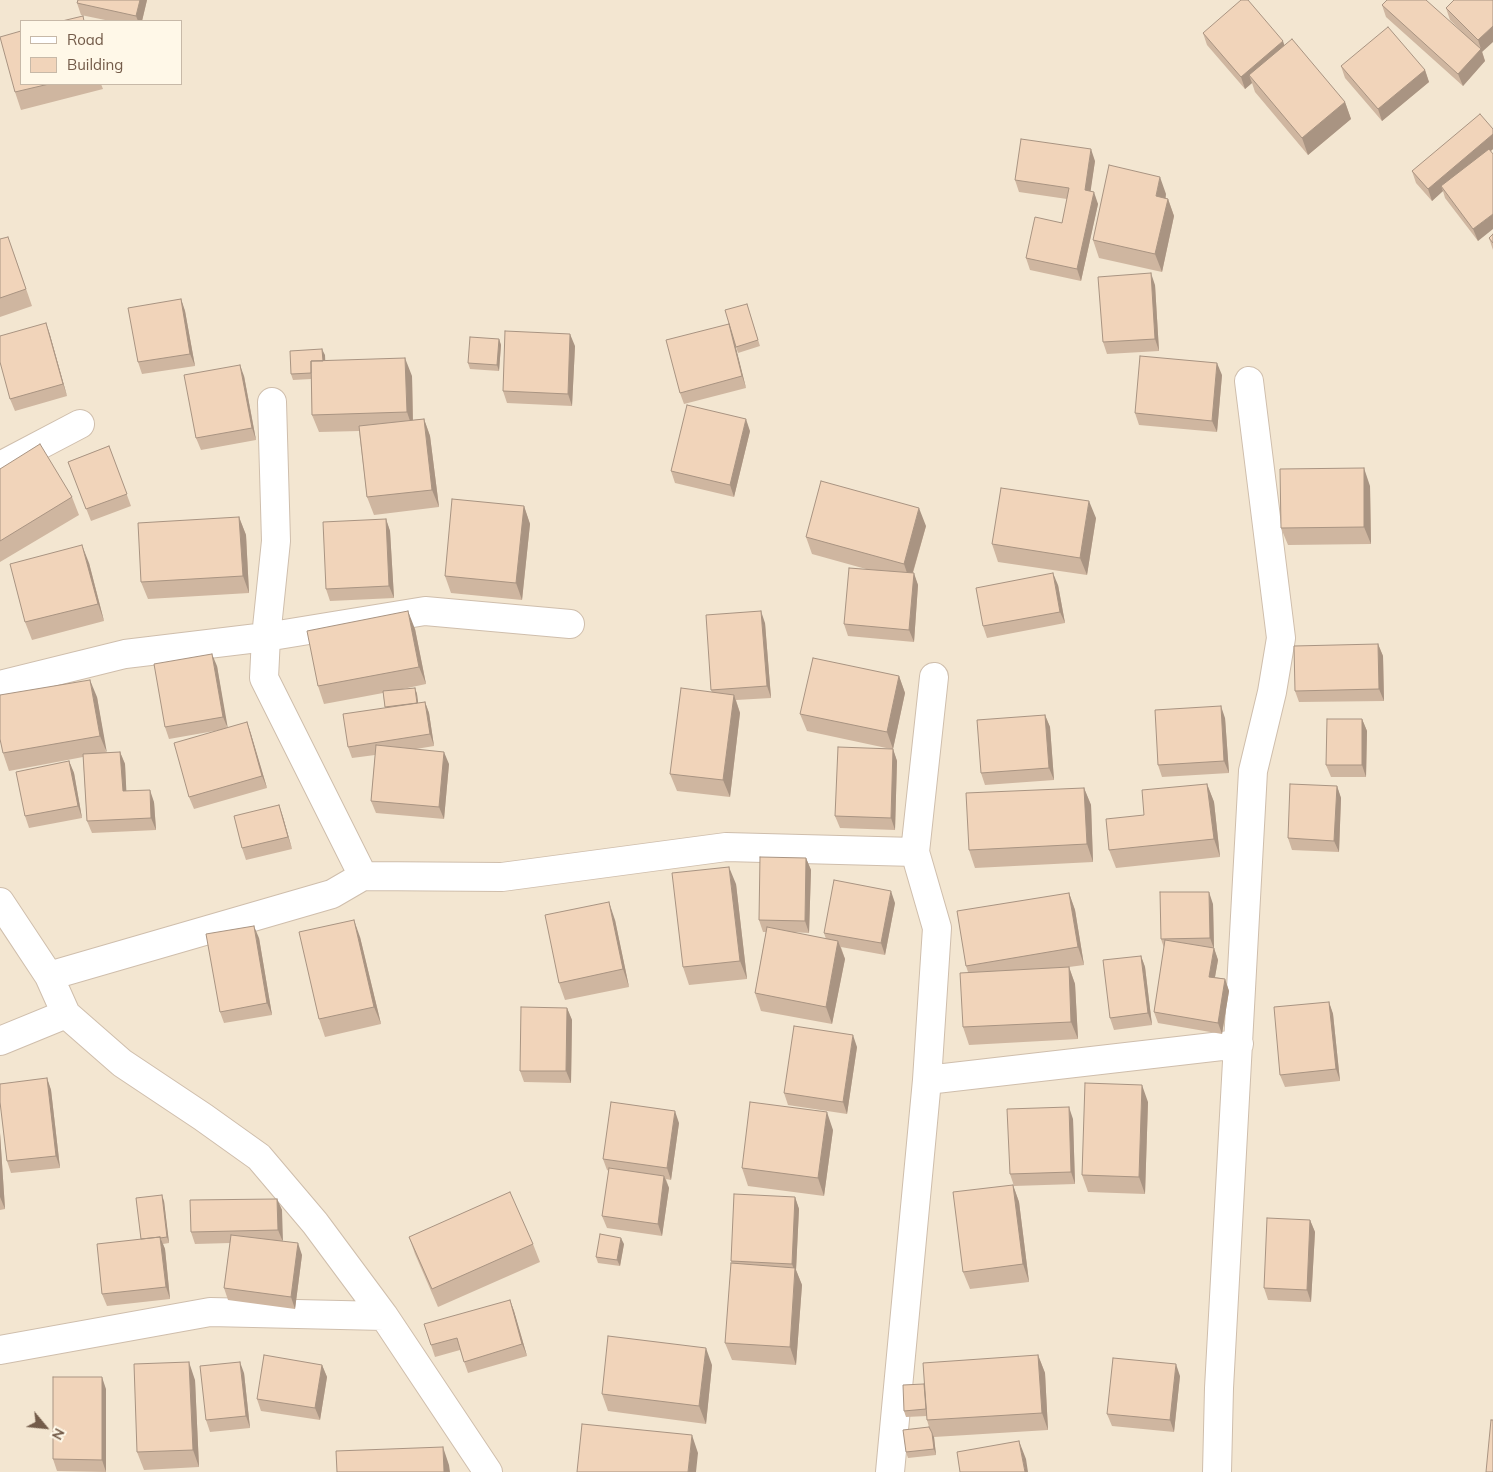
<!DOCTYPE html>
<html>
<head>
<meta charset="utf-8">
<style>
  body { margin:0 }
  #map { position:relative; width:1493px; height:1472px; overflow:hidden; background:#fcf4e2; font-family:Mulish,sans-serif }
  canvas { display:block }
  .legend { position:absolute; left:20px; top:20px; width:162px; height:65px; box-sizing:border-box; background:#fff8e8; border:1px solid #c7b9a8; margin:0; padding:6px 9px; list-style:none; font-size:15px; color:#735b49 }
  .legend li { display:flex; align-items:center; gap:10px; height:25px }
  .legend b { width:25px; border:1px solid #c7b9a8 }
  .north { position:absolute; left:20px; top:1402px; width:50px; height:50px; -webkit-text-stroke:4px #fff8e8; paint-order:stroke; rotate:118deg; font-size:14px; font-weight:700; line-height:20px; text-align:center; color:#735b49 }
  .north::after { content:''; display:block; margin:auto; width:18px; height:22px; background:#735b49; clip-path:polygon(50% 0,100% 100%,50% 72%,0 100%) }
</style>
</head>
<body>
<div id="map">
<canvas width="1493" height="1472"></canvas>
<ul class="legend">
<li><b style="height:6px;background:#fff"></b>Road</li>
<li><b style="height:14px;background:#f1d4ba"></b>Building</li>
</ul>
<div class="north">N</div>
</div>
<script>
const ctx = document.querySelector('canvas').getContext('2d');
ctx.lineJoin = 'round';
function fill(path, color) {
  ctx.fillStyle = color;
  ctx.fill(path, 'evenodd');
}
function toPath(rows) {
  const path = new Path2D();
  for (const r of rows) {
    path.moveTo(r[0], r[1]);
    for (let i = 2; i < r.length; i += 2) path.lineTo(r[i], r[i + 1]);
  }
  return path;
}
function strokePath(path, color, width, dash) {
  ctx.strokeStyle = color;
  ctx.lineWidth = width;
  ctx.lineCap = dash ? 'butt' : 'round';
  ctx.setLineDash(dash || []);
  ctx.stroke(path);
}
fill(toPath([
  [0,0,1493,0,1493,1472,0,1472],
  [21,21,181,21,181,84,21,84]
]), '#f3e6d1');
const street = toPath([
  [272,402,276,541,266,637,264,678,363,876],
  [0,466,80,424],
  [934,677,915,852,937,928,927,1080,1239,1044],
  [0,685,125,654,266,637,425,611,570,624],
  [0,902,49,976,66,1014,122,1063,203,1117,259,1157,315,1223,384,1316,488,1472],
  [49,976,332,894,363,876,502,877,726,847,915,852],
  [0,1041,66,1014],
  [0,1350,210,1312,384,1316],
  [890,1472,927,1080],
  [1217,1472,1219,1388,1253,771,1272,692,1281,638,1249,381]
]);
strokePath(street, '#cfbeac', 30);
strokePath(street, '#fff', 28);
fill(toPath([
  [78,0,147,0,142,21,110,21,81,15,77,3],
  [1493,0,1482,52,1482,51,1485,61,1463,86,1386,17,1382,5,1466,36,1450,20,1446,8],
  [1203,33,1284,45,1345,102,1351,119,1308,155,1255,92,1252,83,1245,89,1207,45],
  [1341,66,1425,70,1429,82,1382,121,1345,78],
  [21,84,101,84,103,89,21,110,15,92],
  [1493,129,1493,149,1491,151,1478,241,1445,198,1443,191,1432,201,1416,183,1412,171],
  [1095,161,1090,192,1098,204,1081,281,1030,270,1026,258,1062,223,1067,199,1019,192,1015,180],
  [1166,194,1166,198,1168,199,1174,216,1162,272,1099,258,1093,240],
  [1493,234,1493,250,1489,238],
  [0,239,14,254,32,306,0,317],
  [1155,285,1159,351,1107,354,1103,342],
  [181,299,185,311,195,366,142,374,138,362],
  [747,304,760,346,738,353,733,337,746,388,684,404,680,393,729,324],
  [46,323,50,335,67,396,15,411,10,399],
  [499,339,501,345,499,371,470,369,468,363],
  [575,346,572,406,507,403,503,391],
  [325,355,325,361,412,376,413,420,424,419,430,436,439,507,374,515,367,497,359,431,319,432,312,415,311,379,293,380,291,374],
  [1222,375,1217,432,1139,425,1135,413],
  [244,376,256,440,201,450,196,438],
  [750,431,734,497,675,483,671,471],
  [109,446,131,506,91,521,68,462],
  [0,469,72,497,79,515,0,562],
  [1370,486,1371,544,1288,545,1281,528],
  [524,506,530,524,522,600,451,593,445,576],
  [239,517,246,535,249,593,148,599,141,582],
  [1096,518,1087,575,998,562,992,544],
  [386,519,390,531,394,598,330,601,326,589],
  [926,526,913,573,918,585,914,642,848,636,844,624,866,569,812,554,806,537],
  [89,563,104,621,32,640,25,622],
  [1058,585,1065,623,987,638,983,626],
  [765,623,771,698,736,700,740,713,730,797,677,791,670,774,712,692,711,690],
  [415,629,426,684,398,690,415,688,417,694,418,703,425,702,429,713,434,746,416,749,449,764,444,819,376,813,371,801,375,755,352,758,348,747,385,708,383,693,324,704,318,686],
  [1378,644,1383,656,1384,701,1299,702,1295,691],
  [217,666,227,728,247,722,251,734,267,788,194,809,189,797,220,730,169,739,165,727],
  [899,676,905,693,893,749,897,761,895,830,840,828,835,816,891,749,807,731,800,714],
  [97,697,106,752,120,752,125,764,126,791,154,802,156,830,92,833,87,821,83,757,9,771,3,753],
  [1045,715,1050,727,1054,780,985,785,981,773],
  [1225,718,1229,773,1162,777,1158,765],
  [1362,719,1367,731,1366,777,1331,777,1326,765],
  [69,761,74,773,82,818,29,828,25,816],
  [1207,784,1214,802,1220,857,1116,868,1109,850,1144,815],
  [1337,786,1341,798,1339,852,1292,850,1288,838],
  [1084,788,1091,805,1093,862,975,868,969,850],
  [279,805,283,817,292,849,246,860,242,848],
  [806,858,811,870,809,933,793,932,826,939,824,933,895,903,885,955,841,947,845,959,832,1024,761,1011,755,993,766,932,763,932,759,920],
  [736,884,747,979,689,985,683,967],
  [1069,893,1075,910,1084,965,1069,967,1075,984,1078,1039,969,1045,963,1027,968,972,966,966],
  [1213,904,1214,948,1218,960,1215,977,1225,979,1229,991,1222,1034,1158,1023,1154,1012,1164,948,1161,939],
  [615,920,629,987,565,1000,559,983],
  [360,937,381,1024,325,1037,319,1019],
  [259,938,272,1015,224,1023,220,1012],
  [1141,956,1145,967,1152,1025,1114,1030,1110,1018],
  [1329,1002,1333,1014,1340,1081,1285,1087,1280,1075],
  [567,1008,572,1020,571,1083,524,1082,520,1071],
  [857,1047,847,1114,788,1105,784,1093],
  [47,1078,51,1090,60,1168,11,1173,7,1161],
  [1148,1102,1145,1194,1088,1192,1082,1175],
  [1073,1119,1075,1184,1014,1186,1010,1174],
  [679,1123,671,1180,666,1179,669,1188,662,1236,607,1228,602,1216,609,1171,607,1170,603,1159],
  [833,1130,824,1196,748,1186,742,1168],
  [0,1133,5,1209,0,1210],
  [1013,1185,1019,1202,1029,1282,970,1289,963,1272],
  [795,1197,799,1209,796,1270,802,1285,796,1365,732,1360,725,1343,732,1264,731,1261],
  [277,1199,282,1210,282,1241,302,1255,295,1309,228,1300,224,1288,230,1243,195,1244,191,1232],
  [164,1201,169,1243,163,1244,165,1249,170,1299,107,1306,102,1294,141,1239],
  [1310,1220,1315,1232,1311,1302,1268,1300,1264,1288],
  [409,1237,533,1244,540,1262,438,1307,415,1254],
  [624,1244,620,1266,598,1263,596,1257],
  [510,1300,514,1311,527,1356,468,1373,460,1350,435,1357,431,1345],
  [1038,1355,1045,1373,1048,1430,934,1437,936,1455,908,1458,906,1452,929,1427,927,1420,927,1416,906,1417,904,1411,924,1384],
  [322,1365,327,1377,320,1420,261,1411,257,1399],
  [712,1365,706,1424,608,1411,602,1394],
  [244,1373,250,1428,210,1432,206,1420],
  [1180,1376,1174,1432,1112,1426,1107,1414],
  [195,1380,199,1467,144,1470,137,1452],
  [106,1389,106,1472,57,1471,53,1459]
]), '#cfb6a0');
fill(toPath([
  [140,0,147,0,142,21,138,21,136,16],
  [1493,26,1493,42,1482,52,1478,40],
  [1283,41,1287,53,1249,75,1252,83,1245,89,1241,77],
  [1481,49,1485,61,1463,86,1458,74],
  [1425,70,1429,82,1382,121,1378,109],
  [1345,102,1351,119,1308,155,1302,138],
  [1493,134,1493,149,1444,190,1441,186,1443,191,1432,201,1428,189],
  [1091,149,1095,161,1089,202,1085,190],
  [1160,177,1166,194,1162,214,1156,196],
  [1094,192,1098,204,1081,281,1077,269],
  [1168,199,1174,216,1162,272,1155,254],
  [1493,214,1493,229,1478,241,1473,229],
  [1151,273,1155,285,1159,351,1155,339],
  [181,299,185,311,195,366,190,354],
  [46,323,50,335,67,396,63,384],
  [729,324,733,336,746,388,742,376],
  [570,334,575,346,572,406,568,394],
  [499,339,501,345,499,371,497,365],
  [322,349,325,355,326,378,323,372],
  [405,358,412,376,413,430,407,412],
  [1217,363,1222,375,1217,432,1212,421],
  [240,365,244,376,256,440,252,428],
  [424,419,430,436,439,507,432,490],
  [746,419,750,431,734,497,730,485],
  [1364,468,1370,486,1371,544,1364,527],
  [1089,501,1096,518,1087,575,1080,558],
  [524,506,530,524,522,600,516,583],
  [919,508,926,526,910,582,904,564],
  [239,517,246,535,249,593,243,576],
  [386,519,390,531,394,598,389,586],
  [82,545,89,563,104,621,98,604],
  [914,573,918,585,914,642,909,630],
  [1053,573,1058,585,1065,623,1060,612],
  [408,611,415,629,426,684,419,667],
  [761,611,765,623,771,698,767,686],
  [1378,644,1383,656,1384,701,1379,689],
  [212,654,217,666,228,729,223,717],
  [899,676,905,693,893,749,887,732],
  [90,680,97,697,107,753,100,736],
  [415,688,417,694,419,710,417,704],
  [734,695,740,713,730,797,723,780],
  [425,702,429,713,434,746,430,734],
  [1221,706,1225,718,1229,773,1224,761],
  [1045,715,1050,727,1054,780,1049,768],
  [1362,719,1367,731,1366,777,1362,765],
  [247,722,251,734,267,788,262,776],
  [893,749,897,761,895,830,891,818],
  [120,752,125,764,127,803,123,791],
  [444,752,449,764,444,819,439,807],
  [69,761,74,773,82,818,78,806],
  [1207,784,1214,802,1220,857,1214,839],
  [1337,786,1341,798,1339,852,1334,841],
  [1084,788,1091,805,1093,862,1087,844],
  [150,790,154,802,156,830,151,818],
  [279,805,283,817,292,849,288,837],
  [806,858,811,870,809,933,805,921],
  [729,867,736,884,747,979,740,961],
  [891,891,895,903,885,955,881,943],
  [1209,892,1213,904,1214,948,1218,960,1213,988,1209,977,1214,949,1210,938],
  [1069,893,1075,910,1084,965,1078,947],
  [609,902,615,920,629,987,623,969],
  [354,920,360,937,381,1024,374,1007],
  [254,926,259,938,272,1015,267,1003],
  [838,941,845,959,832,1024,826,1007],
  [1141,956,1145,967,1152,1025,1148,1013],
  [1069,967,1075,984,1078,1039,1071,1022],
  [1225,979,1229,991,1222,1034,1218,1023],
  [1329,1002,1333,1014,1340,1081,1336,1069],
  [567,1008,572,1020,571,1083,566,1071],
  [853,1035,857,1047,847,1114,843,1102],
  [47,1078,51,1090,60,1168,56,1156],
  [1142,1085,1148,1102,1145,1194,1139,1177],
  [1069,1107,1073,1119,1075,1184,1071,1172],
  [675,1111,679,1123,671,1180,667,1168],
  [827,1112,833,1130,824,1196,818,1178],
  [0,1133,5,1209,0,1197],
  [664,1176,669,1188,662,1236,658,1224],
  [1013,1185,1019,1202,1029,1282,1023,1264],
  [162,1195,164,1201,169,1243,167,1237],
  [795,1197,799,1209,796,1270,802,1285,796,1365,790,1347,795,1273,792,1264],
  [277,1199,282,1210,283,1242,278,1230],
  [1310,1220,1315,1232,1311,1302,1307,1290],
  [160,1237,165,1249,170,1299,166,1287],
  [621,1238,624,1244,620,1266,617,1260],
  [298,1243,302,1255,295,1309,291,1297],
  [510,1300,514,1311,527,1356,522,1344],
  [706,1348,712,1365,706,1424,699,1406],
  [1038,1355,1045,1373,1048,1430,1042,1413],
  [189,1362,195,1380,199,1467,193,1450],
  [240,1362,244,1373,250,1428,246,1416],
  [1176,1364,1180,1376,1174,1432,1170,1420],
  [322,1365,327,1377,320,1420,315,1408],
  [102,1377,106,1389,106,1472,102,1460],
  [932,1433,934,1437,936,1455,934,1449],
  [692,1435,698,1453,696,1472,688,1472],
  [1019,1441,1026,1459,1028,1472,1025,1472],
  [443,1447,449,1465,450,1472,444,1472]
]), '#a99482');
const building = toPath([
  [78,0,140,0,136,16,77,3,78,0],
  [1241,0,1248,0,1283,41,1241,77,1203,33,1241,0],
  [1387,0,1426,0,1481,49,1458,74,1382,5,1387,0],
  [1454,0,1493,0,1493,26,1478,40,1446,8,1454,0],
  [83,16,84,21,62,21,83,16],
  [1388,27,1425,70,1378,109,1341,66,1388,27],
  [21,31,21,84,49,84,15,92,0,37,21,31],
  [1292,39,1345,102,1302,138,1249,75,1292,39],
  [1480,114,1493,129,1493,134,1428,189,1412,171,1480,114],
  [1021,139,1091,149,1085,190,1094,192,1077,269,1026,258,1035,217,1062,223,1069,188,1015,180,1021,139],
  [1489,149,1493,154,1493,214,1473,229,1441,186,1489,149],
  [1109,165,1160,177,1156,196,1168,199,1155,254,1093,240,1109,165],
  [1493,234,1493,243,1489,238,1493,234],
  [8,237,26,289,0,298,0,239,8,237],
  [1151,273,1155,339,1103,342,1098,277,1151,273],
  [181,299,190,354,138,362,128,308,181,299],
  [747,304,758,340,736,347,725,310,747,304],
  [46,323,63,384,10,399,0,362,0,336,46,323],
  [729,324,742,376,680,393,666,340,729,324],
  [505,331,570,334,568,394,503,391,505,331],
  [470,337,499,339,497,365,468,363,470,337],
  [322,349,323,361,311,361,311,373,291,374,290,351,322,349],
  [1140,356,1217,363,1212,421,1135,413,1140,356],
  [405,358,407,412,312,415,311,361,405,358],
  [240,365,252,428,196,438,184,375,240,365],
  [687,405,746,419,730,485,671,471,687,405],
  [424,419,432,490,367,497,359,426,424,419],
  [40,444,72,497,0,541,0,469,40,444],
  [109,446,127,494,86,509,68,462,109,446],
  [1364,468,1364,527,1281,528,1280,469,1364,468],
  [821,481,919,508,904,564,806,537,821,481],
  [1001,488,1089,501,1080,558,992,544,1001,488],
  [452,499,524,506,516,583,445,576,452,499],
  [239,517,243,576,141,582,138,523,239,517],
  [386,519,389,586,326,589,323,522,386,519],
  [82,545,98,604,25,622,10,564,82,545],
  [849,568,914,573,909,630,844,624,849,568],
  [1053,573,1060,612,983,626,976,588,1053,573],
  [408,611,419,667,318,686,307,631,408,611],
  [761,611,767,686,711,690,706,615,761,611],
  [1378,644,1379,689,1295,691,1294,646,1378,644],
  [212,654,223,717,165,727,154,664,212,654],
  [813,658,899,676,887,732,800,714,813,658],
  [90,680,100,736,3,753,0,739,0,695,90,680],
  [415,688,417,703,385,707,383,691,415,688],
  [681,688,734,695,723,780,670,774,681,688],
  [425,702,430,734,348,747,343,714,425,702],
  [1221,706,1224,761,1158,765,1155,710,1221,706],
  [1045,715,1049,768,981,773,977,720,1045,715],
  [1327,719,1362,719,1362,765,1326,765,1327,719],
  [247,722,262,776,189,797,174,743,247,722],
  [376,745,444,752,439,807,371,801,376,745],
  [838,747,893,749,891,818,835,816,838,747],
  [120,752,123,791,150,790,151,818,87,821,83,754,120,752],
  [69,761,78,806,25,816,16,772,69,761],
  [1207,784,1214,839,1109,850,1106,819,1144,815,1142,790,1207,784],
  [1290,784,1337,786,1334,841,1288,838,1290,784],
  [1084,788,1087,844,969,850,966,793,1084,788],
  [279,805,288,837,242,848,234,816,279,805],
  [760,857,806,858,805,921,759,920,760,857],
  [729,867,740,961,683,967,672,873,729,867],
  [834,880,891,891,881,943,824,933,834,880],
  [1160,892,1209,892,1210,938,1161,939,1160,892],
  [1069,893,1078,947,966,966,957,911,1069,893],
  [609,902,623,969,559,983,545,915,609,902],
  [354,920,374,1007,319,1019,299,932,354,920],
  [254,926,267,1003,220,1012,206,934,254,926],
  [767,927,838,941,826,1007,755,993,767,927],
  [1165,940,1214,948,1209,977,1225,979,1218,1023,1154,1012,1165,940],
  [1141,956,1148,1013,1110,1018,1103,960,1141,956],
  [1069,967,1071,1022,963,1027,960,973,1069,967],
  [1329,1002,1336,1069,1280,1075,1274,1007,1329,1002],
  [521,1007,567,1008,566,1071,520,1071,521,1007],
  [794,1026,853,1035,843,1102,784,1093,794,1026],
  [47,1078,56,1156,7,1161,0,1102,0,1084,47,1078],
  [1085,1083,1142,1085,1139,1177,1082,1175,1085,1083],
  [611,1102,675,1111,667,1168,603,1159,611,1102],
  [750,1102,827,1112,818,1178,742,1168,750,1102],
  [1069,1107,1071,1172,1010,1174,1007,1109,1069,1107],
  [609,1168,664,1176,658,1224,602,1216,609,1168],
  [1013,1185,1023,1264,963,1272,953,1192,1013,1185],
  [510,1192,533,1244,432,1289,409,1237,510,1192],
  [734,1194,795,1197,792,1264,731,1261,734,1194],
  [162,1195,167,1237,160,1238,160,1237,141,1239,136,1198,162,1195],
  [277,1199,278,1230,191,1232,190,1200,277,1199],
  [1267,1218,1310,1220,1307,1290,1264,1288,1267,1218],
  [600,1234,621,1238,617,1260,596,1257,600,1234],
  [231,1235,298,1243,291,1297,224,1288,231,1235],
  [160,1237,166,1287,102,1294,97,1244,160,1237],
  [731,1263,795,1268,790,1347,725,1343,731,1263],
  [510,1300,522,1344,464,1362,457,1338,431,1345,424,1324,510,1300],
  [608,1336,706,1348,699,1406,602,1394,608,1336],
  [264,1355,322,1365,315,1408,257,1399,264,1355],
  [1038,1355,1042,1413,927,1420,923,1363,1038,1355],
  [1113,1358,1176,1364,1170,1420,1107,1414,1113,1358],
  [189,1362,193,1450,137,1452,134,1364,189,1362],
  [240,1362,246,1416,206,1420,200,1366,240,1362],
  [53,1377,102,1377,102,1460,53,1459,53,1377],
  [924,1384,926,1409,904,1411,903,1385,924,1384],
  [1491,1420,1493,1420,1493,1472,1486,1472,1491,1420],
  [582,1424,692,1435,688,1472,577,1472,582,1424],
  [929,1427,932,1433,934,1449,906,1452,903,1430,929,1427],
  [1019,1441,1025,1472,960,1472,957,1452,1019,1441],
  [443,1447,444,1472,337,1472,336,1451,443,1447]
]);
fill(building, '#f1d4ba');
strokePath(building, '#a99482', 1);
</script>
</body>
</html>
